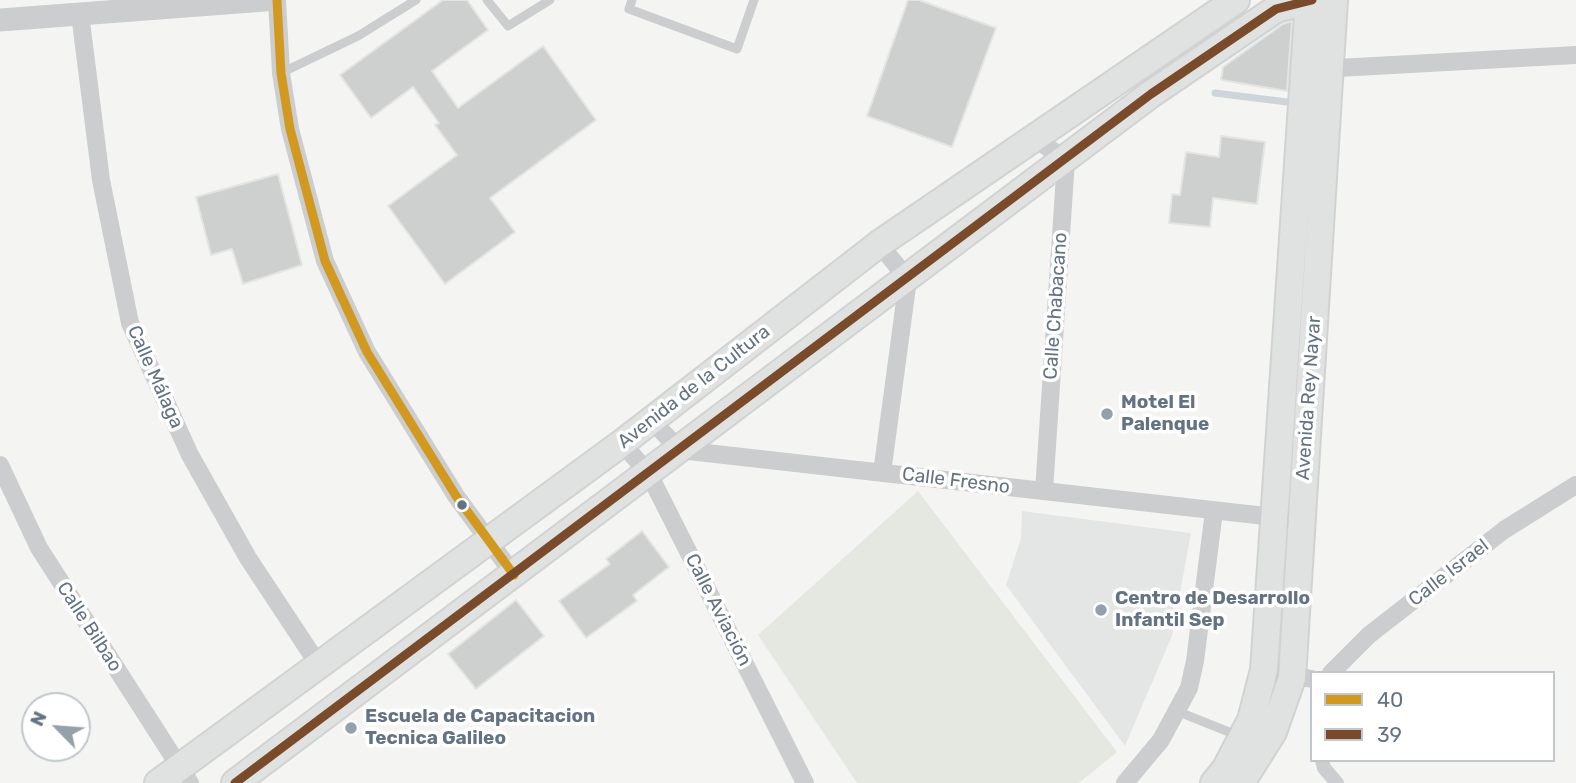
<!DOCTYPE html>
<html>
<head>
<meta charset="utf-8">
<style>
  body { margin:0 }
  #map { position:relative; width:1576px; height:783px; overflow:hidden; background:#f4f5f3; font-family:Rubik,sans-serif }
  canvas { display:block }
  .legend { position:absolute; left:1310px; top:671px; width:245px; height:91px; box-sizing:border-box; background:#fff; border:2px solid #c1c7cd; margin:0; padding:9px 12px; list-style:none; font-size:21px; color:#647383 }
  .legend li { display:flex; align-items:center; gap:14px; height:35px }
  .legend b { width:35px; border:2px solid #c1c7cd }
  .north { position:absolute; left:21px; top:692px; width:70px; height:70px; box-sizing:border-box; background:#fff; border:2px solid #c1c7cd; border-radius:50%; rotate:295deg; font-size:19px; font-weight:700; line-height:28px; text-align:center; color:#647383 }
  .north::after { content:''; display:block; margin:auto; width:24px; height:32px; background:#96a0aa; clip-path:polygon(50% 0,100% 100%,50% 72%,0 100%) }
</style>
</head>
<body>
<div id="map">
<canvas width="1576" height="783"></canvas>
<ul class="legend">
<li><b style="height:9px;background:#d29921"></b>40</li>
<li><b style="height:9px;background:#7a4b2a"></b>39</li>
</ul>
<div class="north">N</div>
</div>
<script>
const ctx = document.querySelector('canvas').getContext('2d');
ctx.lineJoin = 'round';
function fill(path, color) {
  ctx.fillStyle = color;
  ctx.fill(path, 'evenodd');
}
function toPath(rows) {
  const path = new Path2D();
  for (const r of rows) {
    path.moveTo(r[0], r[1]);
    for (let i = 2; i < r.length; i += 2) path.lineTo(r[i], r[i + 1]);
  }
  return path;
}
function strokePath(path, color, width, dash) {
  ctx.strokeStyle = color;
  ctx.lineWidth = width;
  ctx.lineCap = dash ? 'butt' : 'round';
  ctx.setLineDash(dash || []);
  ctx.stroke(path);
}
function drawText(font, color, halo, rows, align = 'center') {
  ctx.font = font + ' Rubik,sans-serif';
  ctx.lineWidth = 7;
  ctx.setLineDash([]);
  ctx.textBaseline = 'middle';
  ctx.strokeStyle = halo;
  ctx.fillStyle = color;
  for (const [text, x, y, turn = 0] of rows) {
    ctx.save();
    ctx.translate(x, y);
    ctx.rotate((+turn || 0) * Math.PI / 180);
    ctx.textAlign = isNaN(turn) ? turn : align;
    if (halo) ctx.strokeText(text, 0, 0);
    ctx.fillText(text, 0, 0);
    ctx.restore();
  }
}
fill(toPath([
  [1022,511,1191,533,1172,636,1125,746,1006,585,1021,538]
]), '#e4e6e5');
fill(toPath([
  [918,491,1117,752,1079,783,857,783,758,635]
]), '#e4e8e1');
strokePath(toPath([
  [1215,93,1287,102]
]), '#ced5d8', 7);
const building = toPath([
  [443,0,467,0,488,30,432,71,458,108,543,46,596,120,490,198,515,232,445,284,388,206,457,155,435,125,439,123,413,87,371,118,340,75,443,0],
  [908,0,919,0,996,28,952,147,867,116,908,0],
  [1292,21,1287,91,1221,80,1223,67,1283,24,1292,21],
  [1221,136,1265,142,1257,204,1213,198,1210,227,1169,223,1172,194,1180,195,1186,152,1219,157,1221,136],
  [278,174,302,265,243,284,232,249,211,255,196,197,278,174],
  [642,531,669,567,633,595,637,601,586,638,559,601,610,564,606,559,642,531],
  [516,600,544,636,476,689,448,654,516,600]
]);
fill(building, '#ced0d0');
strokePath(building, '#e4e4e3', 2);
const secondary = toPath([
  [158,783,622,443,879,244,1236,0],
  [235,783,1151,94,1276,9,1312,0],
  [1214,783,1226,768,1251,720,1264,670,1309,0],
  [1241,783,1273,732,1292,678,1334,0]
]);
strokePath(secondary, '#d1d3d2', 30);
strokePath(toPath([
  [487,0,508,26,550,0],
  [632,0,629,9,737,49,754,0],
  [281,73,358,36,416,0],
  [1179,712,1239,736]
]), '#cccdce', 9);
strokePath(toPath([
  [1322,760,1324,768,1337,783]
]), '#cccdce', 14);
strokePath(toPath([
  [277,0,281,73,290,129,325,261,367,352,456,496,514,575],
  [80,14,101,180,130,323,190,455,248,558,318,664],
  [1319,69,1576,55],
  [1033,137,1066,160,1044,491],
  [879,244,908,279,882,473],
  [651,420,680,450,1301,520],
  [622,443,649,474,805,783],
  [0,465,39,548,190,783],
  [1264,670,1312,679],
  [1331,673,1369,635,1504,530,1576,485],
  [1125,783,1161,740,1189,688,1195,661,1214,511]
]), '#cccdce', 18);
strokePath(toPath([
  [0,20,265,0]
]), '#cccdce', 23);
strokePath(secondary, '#e0e1e1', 26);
strokePath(toPath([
  [277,0,281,73,290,129,325,261,367,352,456,496,514,575]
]), '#d29921', 9);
strokePath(toPath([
  [235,783,1151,94,1276,9,1312,0]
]), '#7a4b2a', 9);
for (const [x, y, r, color] of [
  [1107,414,7,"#96a0aa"],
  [462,505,6,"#647383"],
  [1101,610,7,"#96a0aa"],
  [351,728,7,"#96a0aa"]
]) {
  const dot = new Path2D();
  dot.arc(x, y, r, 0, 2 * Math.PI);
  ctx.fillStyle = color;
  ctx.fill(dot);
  strokePath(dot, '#fff', 2.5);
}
drawText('19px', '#647383', '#fff', [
  ["Calle Chabacano",1056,306,-86],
  ["Calle Málaga",155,377,66],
  ["Avenida de la Cultura",694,387,-38],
  ["Avenida Rey Nayar",1309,398,-86],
  ["Calle Fresno",956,481,7],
  ["Calle Israel",1449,573,-38],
  ["Calle Aviación",718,610,63],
  ["Calle Bilbao",89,627,57]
]);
drawText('bold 19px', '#647383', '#fff', [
  ["Motel El",1121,403],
  ["Palenque",1121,425],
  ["Centro de Desarrollo",1115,599],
  ["Infantil Sep",1115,621],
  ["Escuela de Capacitacion",365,717],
  ["Tecnica Galileo",365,739]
], 'left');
</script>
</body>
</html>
